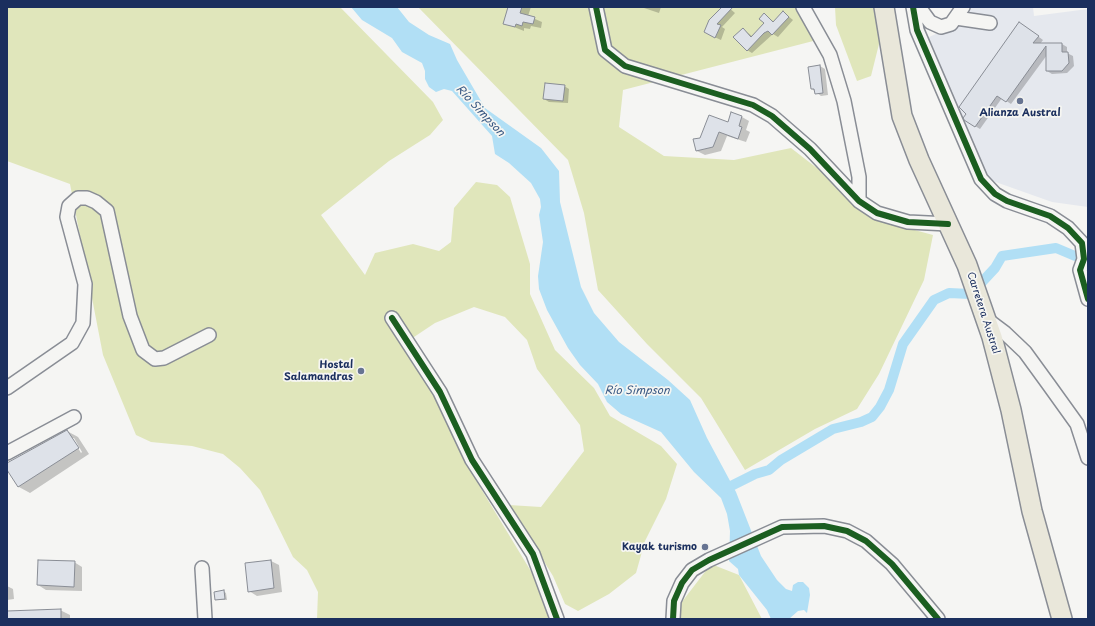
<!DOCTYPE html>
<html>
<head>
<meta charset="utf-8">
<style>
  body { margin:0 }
  #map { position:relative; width:1095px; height:626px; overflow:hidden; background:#f5f5f3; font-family:"Playpen Sans",sans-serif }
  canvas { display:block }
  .frame { position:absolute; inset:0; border:8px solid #1b2f5e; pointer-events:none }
</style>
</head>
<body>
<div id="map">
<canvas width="1095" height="626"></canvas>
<div class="frame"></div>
</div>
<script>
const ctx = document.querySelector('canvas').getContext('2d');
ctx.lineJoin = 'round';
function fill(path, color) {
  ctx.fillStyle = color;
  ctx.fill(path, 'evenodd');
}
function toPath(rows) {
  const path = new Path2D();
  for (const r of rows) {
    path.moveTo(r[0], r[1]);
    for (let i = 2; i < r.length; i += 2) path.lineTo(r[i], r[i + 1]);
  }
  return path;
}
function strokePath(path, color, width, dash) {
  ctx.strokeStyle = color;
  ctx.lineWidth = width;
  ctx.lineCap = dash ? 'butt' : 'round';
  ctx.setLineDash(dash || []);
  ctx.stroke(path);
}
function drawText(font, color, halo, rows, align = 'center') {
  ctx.font = font + ' "Playpen Sans",sans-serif';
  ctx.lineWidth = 3.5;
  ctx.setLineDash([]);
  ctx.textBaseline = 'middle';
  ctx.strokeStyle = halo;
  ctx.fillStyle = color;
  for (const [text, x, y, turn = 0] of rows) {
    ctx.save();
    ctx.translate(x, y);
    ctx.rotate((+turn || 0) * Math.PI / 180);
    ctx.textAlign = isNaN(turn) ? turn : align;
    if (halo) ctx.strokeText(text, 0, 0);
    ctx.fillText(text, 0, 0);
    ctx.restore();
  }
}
fill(toPath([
  [970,7,1033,7,1034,16,1088,9,1088,207,1052,202,990,180,979,163,923,40,946,29,958,27]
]), '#e5e8ee');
fill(toPath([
  [7,7,340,7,433,102,443,120,430,135,389,161,321,215,365,275,375,253,413,244,439,251,451,242,454,208,476,182,497,185,510,197,530,264,530,294,555,350,594,388,610,416,661,446,677,464,666,499,645,541,636,573,609,594,578,611,565,604,553,576,509,505,541,507,584,451,580,425,537,369,527,340,505,317,474,307,435,323,411,339,412,363,430,388,483,492,532,573,552,619,317,619,318,592,307,570,293,557,260,490,240,468,223,454,192,446,151,442,136,435,103,355,70,184,7,161],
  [418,7,799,7,821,39,623,90,619,127,664,156,734,160,791,148,822,172,860,206,885,222,933,235,924,280,879,374,857,409,815,429,745,470,701,398,647,344,598,290,584,213,568,160],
  [835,7,873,7,880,40,871,76,857,81,836,25],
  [711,564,739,575,762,619,678,619,678,607]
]), '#e0e6bb');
fill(toPath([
  [351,7,397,7,409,22,429,35,450,44,457,60,485,108,541,148,559,171,560,202,581,287,594,313,619,342,668,380,690,400,707,438,736,492,761,556,777,580,786,589,792,591,793,585,798,582,803,582,809,588,810,595,807,613,804,610,798,611,789,619,771,619,767,610,739,575,738,569,729,561,730,531,727,514,721,498,694,472,661,432,621,414,607,402,598,384,580,365,568,348,547,310,539,289,538,276,543,242,539,215,541,207,540,199,531,183,509,163,495,154,492,136,452,91,444,89,436,92,429,87,425,79,425,71,422,63,402,52,392,38,362,20]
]), '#b1dff5');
fill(toPath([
  [508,7,531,7,528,16,542,22,541,28,531,26,530,29,524,28,524,31,504,23],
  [641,7,661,7,659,13],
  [723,7,728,7,735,13,722,27,725,29,721,40,710,35],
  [783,12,793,20,778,37,773,34,752,53,747,50,743,29,753,37,765,23,764,14,774,22],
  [1024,26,1043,40,1040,44,1062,44,1067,47,1067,53,1073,56,1074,66,1067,73,1052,74,1047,71,1047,55,1011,104,1002,98,980,129,965,120],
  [820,66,825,69,828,95,821,96,812,89,809,68],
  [564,86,569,89,568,103,549,102,544,99],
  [742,117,749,121,746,130,750,132,746,142,727,136,721,151,705,155,697,151,701,138],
  [67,431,78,437,89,454,30,493,19,487,7,468,7,465],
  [72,438,74,438,82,452,81,453],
  [271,561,279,565,282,592,257,596,249,591],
  [74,562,82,567,82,591,46,590,38,585],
  [7,586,13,589,14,599,7,600],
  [223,591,226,593,227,600,216,600],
  [60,610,70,615,70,619,7,619,7,612]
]), '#0003');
strokePath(toPath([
  [982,282,995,268,1002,256,1056,248,1075,256],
  [723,490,755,474,769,470,781,460,833,429,861,422,872,417,880,407,889,390,903,344,934,300,949,293,970,294]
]), '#b1dff5', 10);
const building = toPath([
  [508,7,522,7,520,13,535,17,533,24,523,22,522,26,516,24,515,27,503,24,508,7],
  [722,7,733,7,717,24,721,25,715,38,704,32,709,20,722,7],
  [783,11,789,17,772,35,768,31,764,33,747,51,733,37,743,28,751,37,764,23,759,19,764,13,773,22,783,11],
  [1019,22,1039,36,1033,43,1062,43,1062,52,1068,52,1069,63,1062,71,1046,71,1046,46,1006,102,997,96,975,127,964,120,963,118,966,114,959,107,1019,22],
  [820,65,823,93,815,94,814,89,811,89,808,67,820,65],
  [545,83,565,85,563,101,543,99,545,83],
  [731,112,742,116,739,126,742,127,738,139,719,132,713,147,696,151,693,139,700,138,709,115,728,122,731,112],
  [67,430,79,448,18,487,7,470,7,463,67,430],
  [38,560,75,561,74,587,37,585,38,560],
  [271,560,274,588,248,592,245,563,271,560],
  [224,590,225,599,215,600,214,592,224,590],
  [61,609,61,619,7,619,7,611,61,609]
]);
fill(building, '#dee2e9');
strokePath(building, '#898d95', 1);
const minor = toPath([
  [596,7,605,50,625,66,753,105,772,116,810,149,859,201,877,213,908,222,948,224],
  [803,7,830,55,844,101,859,177,859,201],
  [913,7,917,30,981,179,995,194,1007,201,1050,216,1068,228,1082,243,1084,259,1080,270,1088,299],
  [919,7,930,22,941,27,951,24,963,7],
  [956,18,990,23],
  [392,318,440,392,472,460,533,554,557,619],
  [985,318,1005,333,1025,352,1049,385,1077,424,1088,458],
  [7,388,72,343,83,323,85,284,67,217,69,206,78,198,87,198,96,202,107,211,130,316,143,350,155,359,164,358,209,335],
  [7,453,74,417],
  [202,568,205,619],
  [673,619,674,601,682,583,692,570,709,560,782,527,824,526,847,531,866,541,892,564,938,619]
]);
const highway = toPath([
  [884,7,902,116,919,160,967,265,992,337,1011,410,1032,511,1062,619]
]);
strokePath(minor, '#898d95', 16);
strokePath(highway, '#898d95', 22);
strokePath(minor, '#f5f5f3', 13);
strokePath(highway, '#e9e7da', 19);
strokePath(toPath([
  [596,7,605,50,625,66,753,105,772,116,810,149,859,201,877,213,908,222,948,224],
  [913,7,917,30,981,179,995,194,1007,201,1050,216,1068,228,1082,243,1084,259,1080,270,1088,299],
  [392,318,440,392,472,460,533,554,557,619],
  [673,619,674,601,682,583,692,570,709,560,782,527,824,526,847,531,866,541,892,564,938,619]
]), '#1b5e20', 6);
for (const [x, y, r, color] of [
  [1020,101,4,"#677492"],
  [361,371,4,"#677492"],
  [705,547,4,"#677492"]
]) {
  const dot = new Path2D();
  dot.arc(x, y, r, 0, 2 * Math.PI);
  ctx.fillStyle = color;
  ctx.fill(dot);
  strokePath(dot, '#f6f6f2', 1.5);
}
drawText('bold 10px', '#1b2f5e', '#f6f6f2', [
  ["Alianza Austral",1020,113,"center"],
  ["Hostal",353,365],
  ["Salamandras",353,377],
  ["Kayak turismo",697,547]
], 'right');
drawText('10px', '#1b2f5e', '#f6f6f2', [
  ["Carretera Austral",983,313,72]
]);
drawText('italic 11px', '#395984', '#f6f6f2', [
  ["Río Simpson",480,111,47],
  ["Río Simpson",637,391]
]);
</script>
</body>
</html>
